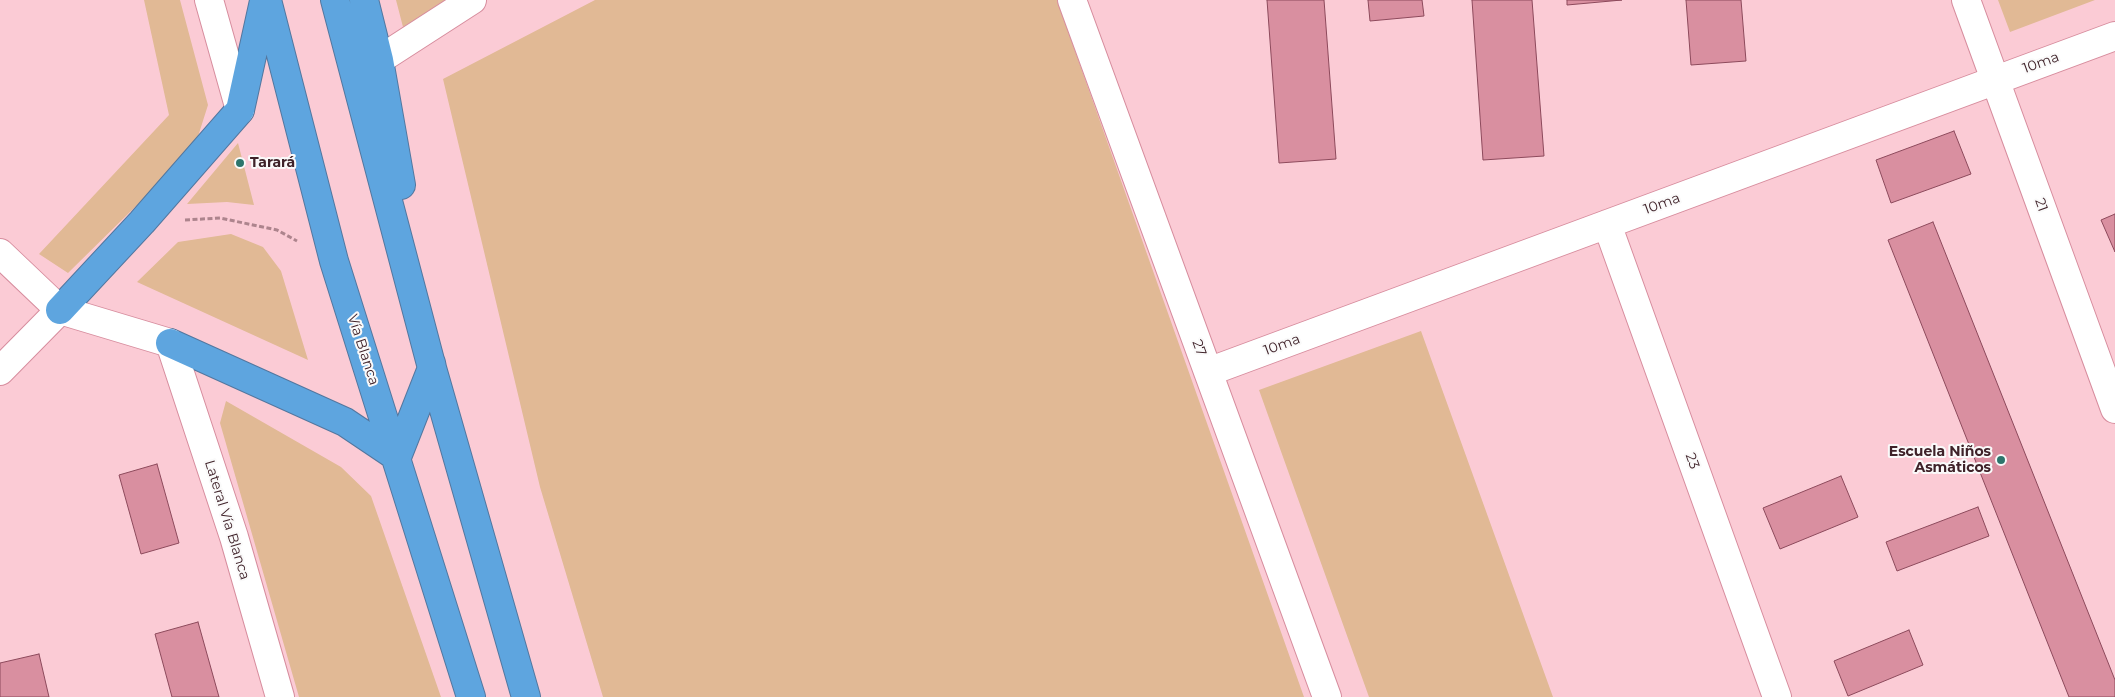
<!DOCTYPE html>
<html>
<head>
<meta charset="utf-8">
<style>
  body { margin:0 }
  canvas { display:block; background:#fbcbd5 }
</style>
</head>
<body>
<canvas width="2115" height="697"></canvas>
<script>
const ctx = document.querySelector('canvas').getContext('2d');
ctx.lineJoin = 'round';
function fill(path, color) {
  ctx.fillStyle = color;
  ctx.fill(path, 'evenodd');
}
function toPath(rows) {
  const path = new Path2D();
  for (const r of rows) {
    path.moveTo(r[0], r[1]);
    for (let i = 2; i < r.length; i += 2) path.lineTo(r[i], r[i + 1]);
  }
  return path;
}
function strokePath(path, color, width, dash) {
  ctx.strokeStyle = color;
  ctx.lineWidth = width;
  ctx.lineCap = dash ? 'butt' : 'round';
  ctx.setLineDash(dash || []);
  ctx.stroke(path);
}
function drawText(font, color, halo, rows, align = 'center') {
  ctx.font = font + ' Montserrat,sans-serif';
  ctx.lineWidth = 4;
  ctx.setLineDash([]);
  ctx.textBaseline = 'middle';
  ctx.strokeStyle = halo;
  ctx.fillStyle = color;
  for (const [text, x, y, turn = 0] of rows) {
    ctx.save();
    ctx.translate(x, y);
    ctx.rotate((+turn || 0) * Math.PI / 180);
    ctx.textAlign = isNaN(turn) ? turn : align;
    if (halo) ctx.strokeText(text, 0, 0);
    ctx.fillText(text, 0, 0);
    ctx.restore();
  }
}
fill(toPath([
  [144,0,180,0,208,105,194,149,68,273,39,254,169,115],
  [396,0,447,0,403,27],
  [595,0,1057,0,1304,697,603,697,540,487,443,79],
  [1998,0,2095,0,2010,32],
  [238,143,254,205,227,202,187,204],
  [231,234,263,247,281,271,308,360,137,282,178,242],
  [1421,331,1553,697,1369,697,1259,390],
  [226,401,341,467,371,496,441,697,299,697,220,423]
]), '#e1b995');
const building = toPath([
  [1267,0,1324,0,1336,159,1279,163,1267,0],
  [1368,0,1422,0,1424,16,1370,21,1368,0],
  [1472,0,1532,0,1544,156,1483,160,1472,0],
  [1567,0,1622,0,1567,5,1567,0],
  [1686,0,1741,0,1746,61,1691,65,1686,0],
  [1954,131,1971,174,1891,203,1876,160,1954,131],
  [2115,214,2115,252,2101,220,2115,214],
  [1933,222,2115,680,2115,697,2069,697,1888,240,1933,222],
  [157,464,179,543,141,554,119,475,157,464],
  [1841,476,1858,517,1780,549,1763,508,1841,476],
  [1978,507,1989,536,1897,571,1886,542,1978,507],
  [198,622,219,697,172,697,155,634,198,622],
  [1909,630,1923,665,1848,696,1834,661,1909,630],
  [39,654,49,697,0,697,0,663,39,654]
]);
fill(building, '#d98fa0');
strokePath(building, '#8d4a5c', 1);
const minor = toPath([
  [209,0,240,110],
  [1072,0,1327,697],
  [1966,0,2115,409],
  [379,60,472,0],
  [1607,224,1777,697],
  [0,253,60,310,170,343,234,537,280,697],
  [0,371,60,310],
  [1208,372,2115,36]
]);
const highway = toPath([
  [267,0,334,261,471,697],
  [335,0,432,368,526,697],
  [364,0,379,60,401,185],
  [60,310,142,222,240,110,264,1],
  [170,343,345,422,397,457],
  [397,457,432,368,431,363]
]);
strokePath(minor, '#d78d9e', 30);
strokePath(highway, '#53779f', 30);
strokePath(toPath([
  [185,220,220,218,277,230,297,241]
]), '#ad848d', 3, [5, 2.5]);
strokePath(minor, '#fff', 28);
strokePath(highway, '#5ea5df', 28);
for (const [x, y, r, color] of [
  [240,163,5,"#2d756c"],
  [2001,460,5,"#2d756c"]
]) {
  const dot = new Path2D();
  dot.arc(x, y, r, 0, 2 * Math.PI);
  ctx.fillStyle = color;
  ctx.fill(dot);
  strokePath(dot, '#fafafa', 2);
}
drawText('14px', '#3f2229', '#fafafa', [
  ["10ma",2041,63,-20],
  ["10ma",1662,204,-20],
  ["21",2041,205,70],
  ["10ma",1282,345,-20],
  ["27",1199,348,70],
  ["Vía Blanca",363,350,72],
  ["23",1692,461,70],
  ["Lateral Vía Blanca",227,520,73]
]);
drawText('bold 14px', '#3f2229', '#fafafa', [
  ["Tarará",250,163],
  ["Escuela Niños",1991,452,"right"],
  ["Asmáticos",1991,468,"right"]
], 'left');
</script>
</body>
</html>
